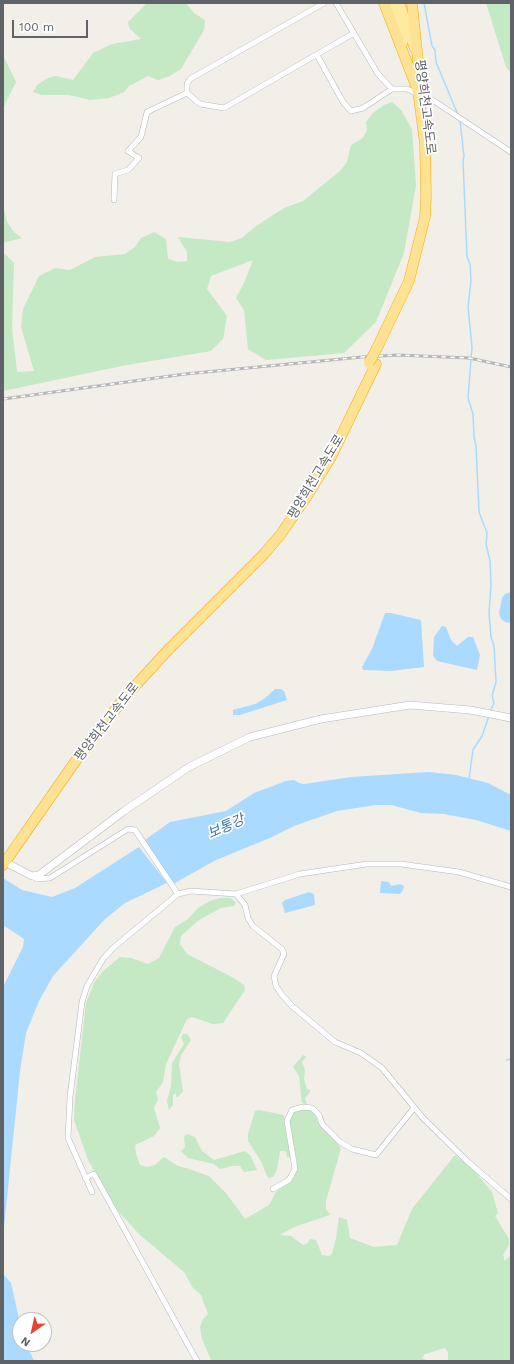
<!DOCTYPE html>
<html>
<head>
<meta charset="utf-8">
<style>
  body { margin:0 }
  #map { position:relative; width:514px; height:1364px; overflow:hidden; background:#f1efe8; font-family:"Work Sans",sans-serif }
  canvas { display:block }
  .frame { position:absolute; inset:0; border:4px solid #5f6368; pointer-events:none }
  .north { position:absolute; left:12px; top:1312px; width:40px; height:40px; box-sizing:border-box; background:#fff; border:1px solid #bfc1c3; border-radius:50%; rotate:214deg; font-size:11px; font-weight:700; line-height:16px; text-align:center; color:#5f6368 }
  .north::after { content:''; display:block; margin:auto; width:14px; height:18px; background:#ea4335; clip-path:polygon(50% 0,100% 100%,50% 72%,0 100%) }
  .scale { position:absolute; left:12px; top:20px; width:76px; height:18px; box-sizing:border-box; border:2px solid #5f6368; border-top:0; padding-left:5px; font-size:12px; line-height:14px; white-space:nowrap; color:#5f6368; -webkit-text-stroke:3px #fff; paint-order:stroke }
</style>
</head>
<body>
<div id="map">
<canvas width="514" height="1364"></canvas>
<div class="frame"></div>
<div class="north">N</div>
<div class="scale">100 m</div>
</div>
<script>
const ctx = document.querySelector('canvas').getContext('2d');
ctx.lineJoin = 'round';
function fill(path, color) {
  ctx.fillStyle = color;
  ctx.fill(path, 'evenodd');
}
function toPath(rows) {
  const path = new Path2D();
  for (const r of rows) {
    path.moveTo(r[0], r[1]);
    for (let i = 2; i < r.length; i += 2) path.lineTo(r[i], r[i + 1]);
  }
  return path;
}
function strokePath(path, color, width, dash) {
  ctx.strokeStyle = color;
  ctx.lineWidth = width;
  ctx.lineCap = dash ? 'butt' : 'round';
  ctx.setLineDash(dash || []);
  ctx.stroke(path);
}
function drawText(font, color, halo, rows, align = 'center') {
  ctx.font = font + ' "Work Sans","Noto Sans KR",sans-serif';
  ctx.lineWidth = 3.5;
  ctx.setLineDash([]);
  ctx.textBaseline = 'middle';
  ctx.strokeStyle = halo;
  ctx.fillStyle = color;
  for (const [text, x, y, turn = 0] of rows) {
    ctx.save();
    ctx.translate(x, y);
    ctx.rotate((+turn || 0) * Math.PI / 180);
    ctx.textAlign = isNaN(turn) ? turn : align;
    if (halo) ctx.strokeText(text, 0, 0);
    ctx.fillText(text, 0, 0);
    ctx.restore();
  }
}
fill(toPath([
  [147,3,186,3,194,13,205,20,204,30,181,69,170,76,158,80,148,76,129,86,124,92,109,98,90,100,69,95,42,95,33,92,37,85,48,78,56,76,73,80,93,53,112,44,141,39,129,28,128,22],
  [486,3,511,3,511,73,506,67],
  [3,55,16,82,3,108],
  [392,102,401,110,412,129,416,185,404,253,376,322,344,353,266,360,248,349,244,310,236,298,244,283,253,260,211,276,207,289,227,316,223,339,211,351,127,365,3,391,3,255,5,254,14,263,12,327,17,372,34,371,21,327,23,309,39,276,55,268,70,270,95,257,125,254,135,247,141,238,154,232,166,239,168,259,178,262,187,261,187,252,178,237,230,242,242,238,256,226,284,208,303,201,340,171,347,162,351,145,363,138,367,130,366,122,374,112,384,105],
  [3,206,7,222,14,232,22,238,3,243],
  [220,898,230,898,236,902,234,906,221,908,199,920,181,936,180,944,187,954,232,977,244,985,245,990,223,1023,213,1024,192,1017,187,1019,166,1064,163,1082,156,1092,158,1099,154,1108,160,1128,154,1136,135,1145,136,1154,140,1165,147,1167,155,1165,164,1157,178,1166,186,1168,209,1176,226,1193,245,1219,269,1205,276,1192,294,1178,297,1169,297,1162,289,1121,293,1113,300,1109,306,1109,314,1112,318,1122,341,1148,326,1201,326,1209,330,1215,294,1227,280,1235,291,1236,303,1245,308,1243,310,1239,316,1240,322,1255,329,1256,332,1254,336,1238,339,1217,347,1220,350,1238,374,1247,397,1245,412,1209,455,1155,473,1169,492,1192,498,1213,495,1216,509,1239,509,1245,503,1255,505,1261,511,1255,511,1361,448,1361,448,1352,445,1348,425,1354,422,1358,428,1361,211,1360,202,1339,200,1327,203,1319,208,1314,201,1295,193,1288,184,1272,140,1235,116,1209,88,1160,74,1120,75,1100,86,1003,95,981,103,971,120,957,131,958,148,964,159,958,175,927,188,919,198,908,210,901],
  [183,1034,187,1034,191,1040,181,1055,179,1064,183,1091,179,1096,176,1097,176,1093,173,1095,173,1105,169,1110,167,1101,171,1086,172,1063,184,1044,181,1037],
  [303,1055,306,1057,302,1062,305,1070,304,1079,307,1090,310,1089,310,1092,305,1098,307,1105,302,1103,299,1076,293,1067],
  [259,1110,284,1115,285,1130,291,1158,287,1157,286,1151,280,1151,277,1170,273,1177,268,1178,266,1174,262,1163,248,1141,248,1134,255,1111],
  [187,1134,195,1137,202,1151,214,1160,245,1151,251,1156,257,1170,244,1172,240,1166,232,1166,220,1169,214,1164,188,1158,181,1151,185,1147,184,1137]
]), '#c5e8c5');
fill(toPath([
  [511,592,511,623,505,622,501,619,499,613,502,598,505,594],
  [385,613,391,613,421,620,424,667,391,671,363,670,362,667,372,649],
  [442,626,446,627,451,640,457,646,468,637,473,637,480,655,477,670,437,661,433,656,434,637],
  [275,689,281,689,284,691,287,700,240,715,233,715,233,710,255,704,264,699],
  [429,772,456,775,488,783,511,795,511,831,476,820,444,814,421,813,391,805,376,805,337,811,294,826,270,838,216,860,173,884,145,840,170,822,226,811,254,793,286,781,294,780,299,783,304,784,351,777],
  [139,847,167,883,125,903,105,919,53,976,39,1001,26,1033,20,1071,3,1237,3,987,23,947,24,939,3,925,3,878,22,890,52,897,75,888],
  [381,881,389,882,391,886,400,884,404,886,403,890,400,894,380,893],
  [309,892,314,894,315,905,285,913,282,903,285,900],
  [3,1274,11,1283,14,1296,20,1324,20,1344,26,1344,34,1361,3,1361]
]), '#aadaff');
strokePath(toPath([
  [424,3,432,46,435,50,436,62,458,115],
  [460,121,464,156,463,161,467,257,470,264,471,281,468,307,472,347,468,398,473,414,474,437,476,446,479,512,487,533,486,544,490,561,491,585,489,613,491,637,494,646,496,682,492,696,494,703,490,712],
  [469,779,473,750,482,736,489,716],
  [507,1060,511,1059]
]), '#aadaff', 1.5);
const minor = toPath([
  [324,3,190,79,187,84,187,93,200,104,224,108,354,33],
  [336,3,378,74,392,89,407,89,434,101,511,152],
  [317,55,343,102,351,111,363,108,392,89],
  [114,200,115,174,128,170,139,158,128,151,141,137,147,112,187,93],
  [32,876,37,879,50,878,128,829,135,830,178,894,113,948,103,959,87,986,82,1002,70,1097,68,1138,92,1192],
  [178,894,191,891,236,894,300,874,367,864,401,864,459,872,511,887],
  [236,894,245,905,248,918,253,926,282,949,284,954,274,976,276,986,282,995,292,1006,335,1042,361,1053,382,1068,423,1118,467,1161,511,1199],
  [85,1178,94,1174,197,1361],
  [273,1189,289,1180,295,1169,287,1121,292,1110,303,1107,312,1108,319,1115,322,1124,340,1142,352,1149,376,1155,414,1108]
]);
const secondary = toPath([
  [3,861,32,876,39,875,124,811,189,767,250,737,321,719,410,705,470,710,511,718]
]);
const trunk = toPath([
  [400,3,414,48],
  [394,4,403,43]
]);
const motorway = toPath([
  [412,3,418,61,424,94],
  [377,348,409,281,425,217,426,196,425,144,418,91,384,3],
  [3,865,84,749,126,696,168,650,264,554,281,534,305,499,331,457,376,364]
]);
strokePath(minor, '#b5b8bc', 6);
strokePath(secondary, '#b6babf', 8);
strokePath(trunk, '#f9ab00', 10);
strokePath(motorway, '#f9ab00', 11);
strokePath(minor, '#fff', 5);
strokePath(secondary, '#fff', 7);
strokePath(trunk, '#feeaa1', 9);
strokePath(motorway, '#fde293', 10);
const rail = toPath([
  [3,399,185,374,362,357,398,355,469,358,511,367]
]);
strokePath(rail, '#b6b7b8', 3);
strokePath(rail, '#fff', 1.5, [4.5]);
const motorwayBridge = toPath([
  [369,363,377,348]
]);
strokePath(motorwayBridge, '#f9ab00', 11, []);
strokePath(motorwayBridge, '#fde293', 10);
drawText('13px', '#5f6368', '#fff', [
  ["평양희천고속도로",425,107,83],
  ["평양희천고속도로",316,477,-59],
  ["평양희천고속도로",107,722,-52]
]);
drawText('italic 14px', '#4174aa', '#fff', [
  ["보통강",226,827,-24]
]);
</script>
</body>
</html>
